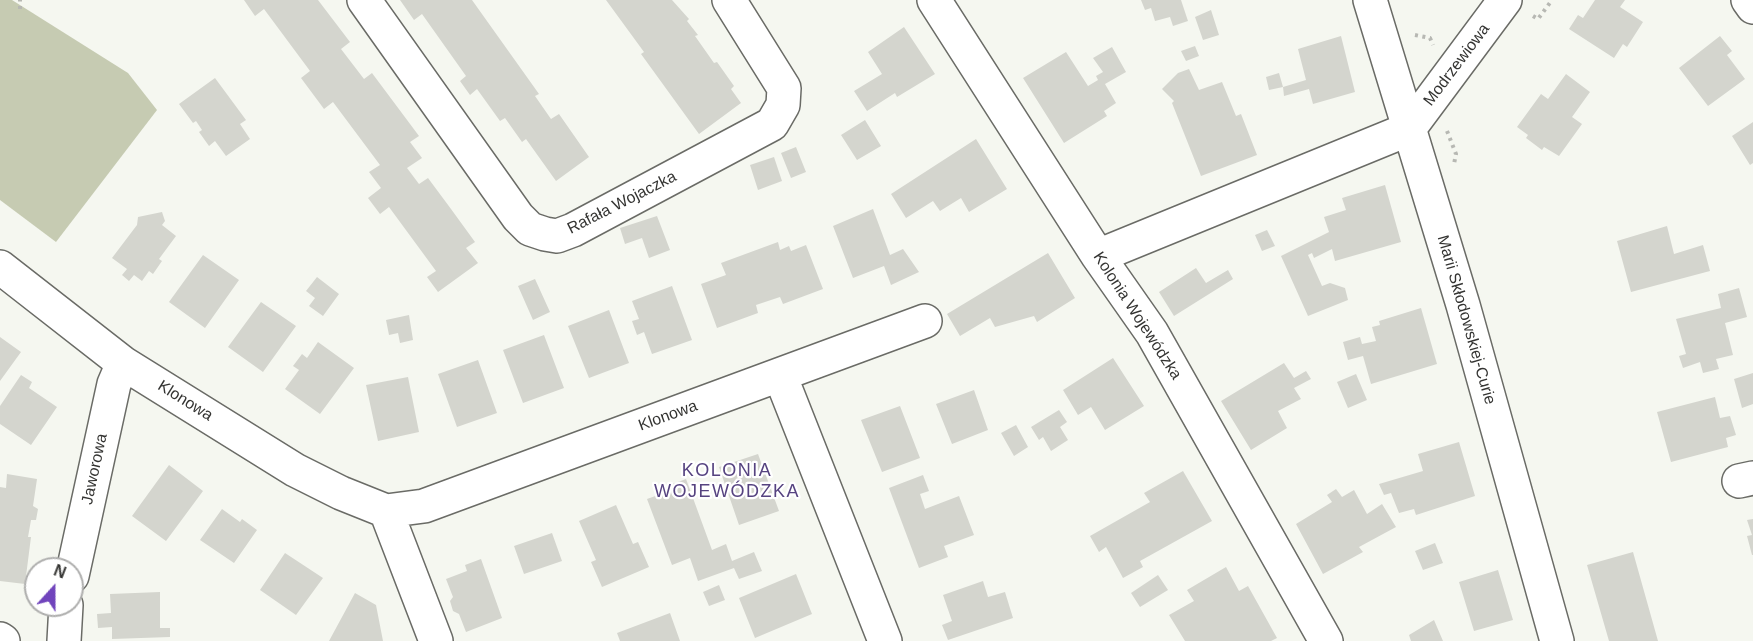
<!DOCTYPE html>
<html>
<head>
<meta charset="utf-8">
<style>
  body { margin:0 }
  #map { position:relative; width:1753px; height:641px; overflow:hidden; background:#f5f7f0; font-family:Helvetica,sans-serif }
  canvas { display:block }
  .north { position:absolute; left:24px; top:557px; width:60px; height:60px; box-sizing:border-box; background:#fff; border:2px solid #aeaead; border-radius:50%; rotate:21deg; font-size:16px; font-weight:700; line-height:24px; text-align:center; color:#343432 }
  .north::after { content:''; display:block; margin:auto; width:21px; height:27px; background:#7044bc; clip-path:polygon(50% 0,100% 100%,50% 72%,0 100%) }
</style>
</head>
<body>
<div id="map">
<canvas width="1753" height="641"></canvas>
<div class="north">N</div>
</div>
<script>
const ctx = document.querySelector('canvas').getContext('2d');
ctx.lineJoin = 'round';
function fill(path, color) {
  ctx.fillStyle = color;
  ctx.fill(path, 'evenodd');
}
function toPath(rows) {
  const path = new Path2D();
  for (const r of rows) {
    path.moveTo(r[0], r[1]);
    for (let i = 2; i < r.length; i += 2) path.lineTo(r[i], r[i + 1]);
  }
  return path;
}
function strokePath(path, color, width, dash) {
  ctx.strokeStyle = color;
  ctx.lineWidth = width;
  ctx.lineCap = dash ? 'butt' : 'round';
  ctx.setLineDash(dash || []);
  ctx.stroke(path);
}
function drawText(font, color, halo, rows, align = 'center') {
  ctx.font = font + ' Helvetica,sans-serif';
  ctx.lineWidth = 4.5;
  ctx.setLineDash([]);
  ctx.textBaseline = 'middle';
  ctx.strokeStyle = halo;
  ctx.fillStyle = color;
  for (const [text, x, y, turn = 0] of rows) {
    ctx.save();
    ctx.translate(x, y);
    ctx.rotate((+turn || 0) * Math.PI / 180);
    ctx.textAlign = isNaN(turn) ? turn : align;
    if (halo) ctx.strokeText(text, 0, 0);
    ctx.fillText(text, 0, 0);
    ctx.restore();
  }
}
fill(toPath([
  [0,0,12,0,128,73,157,110,56,242,0,200]
]), '#c6cbb2');
fill(toPath([
  [244,0,318,0,350,42,341,49,364,79,372,73,419,136,410,142,422,158,407,168,419,184,428,178,451,209,475,242,466,248,478,263,438,292,427,277,436,271,389,207,380,214,368,198,381,188,369,172,380,165,333,102,324,109,301,78,310,71,264,9,255,16],
  [400,0,472,0,539,94,535,96,551,119,559,114,589,157,556,181,526,139,522,142,505,118,500,121,477,89,470,95,460,81,466,76,422,14,414,20],
  [606,0,672,0,689,19,687,21,698,35,695,36,714,63,717,62,734,86,731,89,741,103,699,134,641,54,644,52],
  [1141,0,1181,0,1188,21,1173,26,1170,17,1155,21,1151,8,1145,10],
  [1595,0,1625,0,1620,7,1643,22,1627,47,1623,44,1614,58,1569,29,1578,15,1583,18],
  [1211,10,1219,35,1203,40,1195,17],
  [904,27,935,74,897,97,895,93,867,111,854,91,882,74,868,52],
  [1341,36,1355,92,1313,104,1309,89,1284,96,1283,87,1269,90,1266,77,1279,73,1283,87,1306,80,1298,49],
  [1720,36,1732,51,1727,55,1745,79,1708,106,1679,68],
  [1195,46,1199,56,1186,61,1181,51],
  [1112,47,1126,72,1105,84,1116,103,1104,111,1107,116,1064,143,1023,78,1066,52,1088,86,1098,80,1096,76,1103,72,1093,58],
  [1189,69,1199,90,1222,82,1236,116,1241,114,1257,155,1201,176,1172,103,1174,101,1162,89,1178,73],
  [1566,74,1590,92,1572,117,1582,124,1559,156,1544,147,1542,150,1526,138,1528,135,1517,127,1541,94,1548,99],
  [215,78,246,120,240,124,250,139,226,156,215,141,209,146,199,132,202,130,196,121,193,123,179,104],
  [865,120,881,146,857,160,841,135],
  [1753,122,1753,163,1750,165,1732,136],
  [976,139,1007,189,969,212,961,198,940,211,933,201,906,218,891,194],
  [796,147,806,172,791,178,781,153],
  [774,157,782,181,758,190,750,165],
  [1385,185,1401,242,1335,261,1332,249,1314,258,1312,253,1308,255,1322,286,1330,283,1345,288,1348,300,1308,316,1281,256,1329,232,1324,217,1346,210,1342,198],
  [873,209,890,255,903,249,919,272,891,285,884,266,853,278,833,226],
  [162,212,165,221,162,225,176,236,159,259,162,261,153,274,149,271,142,281,134,275,129,281,122,275,127,269,112,258,137,225,138,217],
  [657,216,670,250,649,258,642,238,625,244,620,228],
  [1667,226,1674,254,1703,245,1710,271,1631,292,1617,241],
  [1267,230,1275,246,1262,251,1255,235],
  [778,242,780,250,789,246,791,251,806,245,823,289,783,304,780,297,756,305,758,313,717,328,701,284,726,275,721,263],
  [1048,253,1075,298,1037,322,1034,316,995,327,990,318,960,336,947,314],
  [203,255,239,280,205,328,169,302],
  [1196,268,1206,283,1228,270,1233,279,1174,316,1159,292],
  [317,277,339,294,323,316,309,306,315,298,306,291],
  [535,279,550,312,533,320,518,286],
  [672,286,692,340,652,354,644,332,637,335,632,321,639,319,632,301],
  [1739,288,1747,317,1725,323,1733,355,1716,359,1719,369,1703,373,1700,362,1683,368,1679,356,1686,354,1676,319,1721,308,1718,294],
  [261,302,296,326,263,372,228,347],
  [1421,308,1437,364,1371,384,1363,356,1348,360,1343,342,1360,337,1362,344,1376,341,1372,327,1380,325,1379,321],
  [609,310,629,363,589,378,568,326],
  [409,315,413,340,400,343,398,333,389,335,386,320],
  [544,335,564,388,523,403,503,350],
  [0,337,21,352,0,381],
  [318,342,354,368,320,414,285,389,299,370,293,366,302,354,307,358],
  [1113,358,1144,406,1105,430,1091,407,1078,415,1063,390],
  [478,360,497,413,457,427,438,374],
  [1284,363,1294,378,1306,371,1311,379,1294,388,1301,399,1278,411,1287,428,1251,450,1221,401],
  [1753,373,1753,404,1742,408,1734,379],
  [1356,374,1367,400,1348,408,1337,382],
  [21,375,32,382,29,388,57,407,31,445,0,424,0,406],
  [408,377,419,432,378,441,366,385],
  [974,390,988,430,952,444,936,404],
  [1715,397,1720,418,1730,416,1736,435,1726,438,1728,447,1671,462,1657,412],
  [900,406,920,458,882,472,861,420],
  [1059,410,1067,422,1060,427,1068,440,1051,451,1043,437,1039,440,1031,427],
  [1016,425,1028,447,1014,456,1001,433],
  [1459,442,1475,496,1416,515,1414,509,1399,513,1391,493,1384,495,1379,484,1423,471,1418,454],
  [758,454,779,511,739,525,719,467],
  [169,465,203,491,166,541,132,516],
  [1183,471,1212,521,1140,561,1143,567,1123,578,1106,547,1099,552,1090,536,1150,502,1144,493],
  [7,474,37,479,33,506,38,509,36,520,31,520,28,537,31,537,25,584,0,581,0,487,6,488],
  [923,475,929,491,920,494,925,509,959,496,974,535,944,546,948,557,919,568,889,488],
  [686,479,712,550,726,544,732,561,754,552,762,571,739,579,734,568,698,581,690,558,672,565,647,499,661,494,659,489],
  [1336,489,1342,497,1354,490,1367,514,1382,504,1396,527,1359,547,1363,552,1323,574,1296,524,1332,502,1327,495],
  [616,505,633,544,638,542,649,567,602,587,591,562,596,560,579,521],
  [222,509,240,522,242,519,257,530,234,563,200,540],
  [1753,519,1753,555,1752,555,1747,536,1752,535,1747,520],
  [552,533,562,561,524,574,514,546],
  [1435,543,1443,563,1423,570,1415,551],
  [1633,552,1658,641,1609,641,1587,565],
  [285,553,323,578,296,615,260,590],
  [481,559,502,618,466,632,459,614,453,611,450,601,453,597,446,579,467,571,465,565],
  [1226,567,1239,591,1248,586,1277,638,1271,641,1185,641,1169,615,1194,601,1187,590],
  [1498,570,1513,620,1474,631,1459,582],
  [796,574,812,614,755,638,739,598],
  [1158,575,1168,590,1140,607,1131,593],
  [983,581,988,597,1005,592,1013,618,948,640,942,625,952,621,943,595],
  [719,585,725,600,709,606,703,592],
  [160,592,160,628,170,628,170,637,112,639,112,627,98,628,97,614,111,613,110,594],
  [355,593,376,605,383,641,329,641],
  [670,613,680,641,620,641,617,633],
  [1434,620,1443,641,1411,641,1409,635]
]), '#d4d5ce');
const minor = toPath([
  [364,0,518,217,530,229,545,234,557,236,573,230,772,124,783,105,784,88,729,0],
  [934,0,1098,256,1152,333,1326,641],
  [1370,0,1463,305,1557,641],
  [1748,0,1753,7],
  [1409,129,1505,0],
  [1098,256,1409,129],
  [0,267,123,363,295,470,341,493,386,511,424,506,925,321],
  [780,375,885,641],
  [1739,481,1753,478],
  [386,511,436,641],
  [72,576,114,384,123,363],
  [0,639,3,641],
  [64,641,66,605]
]);
strokePath(minor, '#6a6b66', 36);
strokePath(toPath([
  [20,9,20,0],
  [1533,16,1538,19,1552,0],
  [1415,35,1430,38,1433,45],
  [1447,131,1456,154,1454,164]
]), '#b7b8b3', 4, [3, 4.5]);
strokePath(minor, '#fff', 33);
drawText('16px', '#343432', '#fff', [
  ["Modrzewiowa",1457,65,-53],
  ["Rafała Wojaczka",622,203,-27],
  ["Kolonia Wojewódzka",1137,316,57],
  ["Marii Skłodowskiej-Curie",1466,320,74],
  ["Klonowa",185,401,32],
  ["Klonowa",668,416,-20],
  ["Jaworowa",95,469,-78]
]);
ctx.letterSpacing = '1.5px';
drawText('18px', '#564380', '#fff', [
  ["KOLONIA",727,471],
  ["WOJEWÓDZKA",727,492]
]);
ctx.letterSpacing = '0px';
</script>
</body>
</html>
